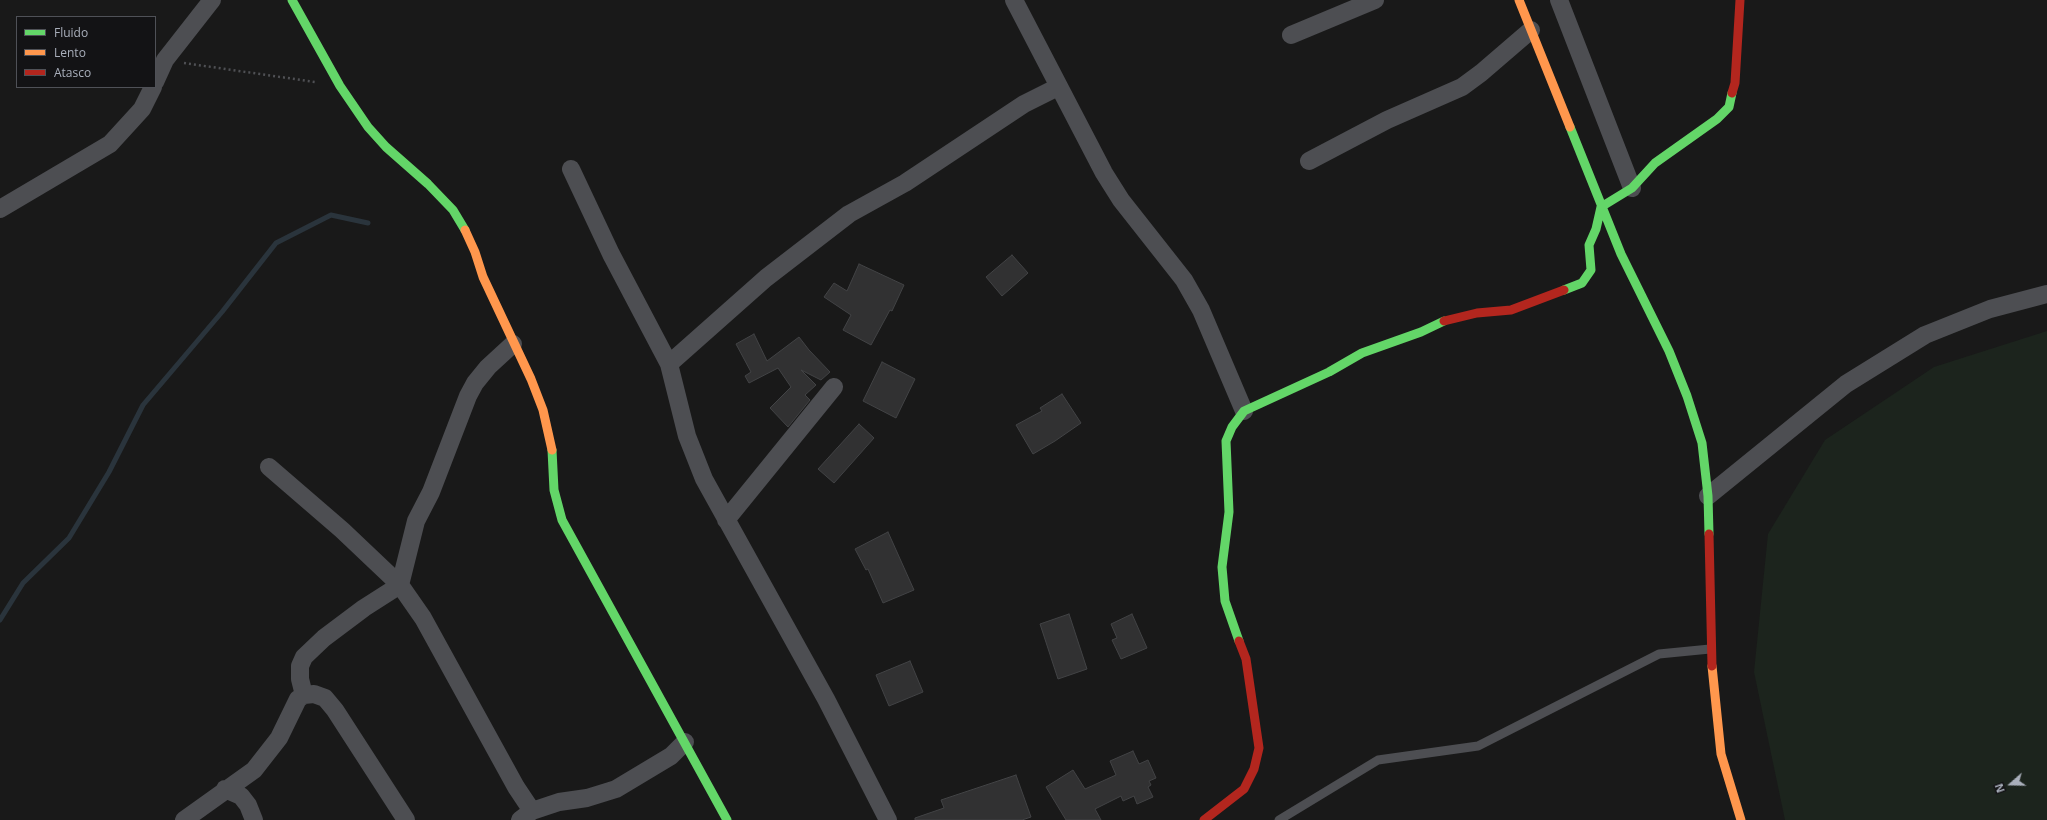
<!DOCTYPE html>
<html>
<head>
<meta charset="utf-8">
<style>
  body { margin:0 }
  #map { position:relative; width:2047px; height:820px; overflow:hidden; background:#191919; font-family:"Open Sans",sans-serif }
  canvas { display:block }
  .legend { position:absolute; left:16px; top:16px; width:140px; height:72px; box-sizing:border-box; background:#131315; border:1px solid #4f5157; margin:0; padding:5px 7px; list-style:none; font-size:12px; color:#a9afbb }
  .legend li { display:flex; align-items:center; gap:8px; height:20px }
  .legend b { width:20px; border:1px solid #4f5157 }
  .north { position:absolute; left:1991px; top:764px; width:40px; height:40px; -webkit-text-stroke:3px #131315; paint-order:stroke; rotate:250deg; font-size:11px; font-weight:700; line-height:16px; text-align:center; color:#a9afbb }
  .north::after { content:''; display:block; margin:auto; width:14px; height:18px; background:#a9afbb; clip-path:polygon(50% 0,100% 100%,50% 72%,0 100%) }
</style>
</head>
<body>
<div id="map">
<canvas width="2047" height="820"></canvas>
<ul class="legend">
<li><b style="height:5px;background:#63d668"></b>Fluido</li>
<li><b style="height:5px;background:#ff974d"></b>Lento</li>
<li><b style="height:5px;background:#b3261e"></b>Atasco</li>
</ul>
<div class="north">N</div>
</div>
<script>
const ctx = document.querySelector('canvas').getContext('2d');
ctx.lineJoin = 'round';
function fill(path, color) {
  ctx.fillStyle = color;
  ctx.fill(path, 'evenodd');
}
function toPath(rows) {
  const path = new Path2D();
  for (const r of rows) {
    path.moveTo(r[0], r[1]);
    for (let i = 2; i < r.length; i += 2) path.lineTo(r[i], r[i + 1]);
  }
  return path;
}
function strokePath(path, color, width, dash) {
  ctx.strokeStyle = color;
  ctx.lineWidth = width;
  ctx.lineCap = dash ? 'butt' : 'round';
  ctx.setLineDash(dash || []);
  ctx.stroke(path);
}
fill(toPath([
  [2047,331,2047,820,1785,820,1754,672,1768,534,1825,440,1934,367]
]), '#1c241d');
strokePath(toPath([
  [0,620,23,583,69,538,109,472,143,405,222,312,276,243,331,215,368,223]
]), '#2a343c', 5);
const building = toPath([
  [1012,255,1028,273,1002,296,986,277,1012,255],
  [859,264,904,285,892,311,890,310,871,345,843,330,851,315,824,297,834,283,847,291,859,264],
  [754,334,767,361,799,337,809,350,830,372,821,380,801,370,816,385,805,395,810,400,788,427,770,408,791,387,778,368,749,383,745,376,751,372,736,344,754,334],
  [882,362,915,379,896,418,863,401,882,362],
  [1062,394,1081,423,1055,441,1033,454,1016,425,1042,411,1040,408,1062,394],
  [859,424,874,438,834,483,818,469,859,424],
  [888,532,914,590,883,603,868,569,866,570,855,549,888,532],
  [1069,614,1087,669,1058,679,1040,624,1069,614],
  [1132,614,1147,648,1121,659,1112,640,1117,638,1111,624,1132,614],
  [910,661,923,692,889,706,876,675,910,661],
  [1133,751,1139,764,1148,760,1156,778,1149,781,1151,785,1148,787,1153,797,1137,804,1134,796,1123,801,1121,796,1095,809,1101,820,1066,820,1046,787,1073,770,1085,789,1116,775,1110,761,1133,751],
  [1016,775,1031,817,1022,820,915,820,915,818,944,808,941,800,1016,775]
]);
fill(building, '#313132');
strokePath(building, '#424345', 1);
strokePath(toPath([
  [184,63,315,82]
]), '#4f5054', 2.5, [2, 3]);
strokePath(toPath([
  [1279,820,1378,760,1478,746,1659,654,1710,649]
]), '#4d4e52', 9);
strokePath(toPath([
  [1014,0,1104,173,1121,200,1184,280,1201,310,1244,411],
  [1559,0,1632,188],
  [1291,35,1375,0],
  [155,82,165,60,212,0],
  [1309,161,1387,120,1462,87,1481,73,1531,30],
  [571,169,611,254,669,364,687,436,704,479,826,699,888,820],
  [0,209,110,144,142,109,153,87],
  [669,364,766,278,849,214,905,183,1024,104,1058,87],
  [269,467,342,530,400,585,423,618,516,787,532,811],
  [1708,496,1846,384,1925,335,1990,309,2047,294],
  [726,520,834,387],
  [304,695,300,679,300,666,304,657,324,638,364,608,400,585,416,521,431,492,468,396,475,383,488,367,513,344],
  [225,789,241,796,248,805,254,820],
  [184,820,254,770,279,738,298,699,304,695,314,694,325,698,335,710,406,820],
  [520,820,532,811,559,802,587,798,616,789,671,756,685,742]
]), '#4d4e52', 18);
strokePath(toPath([
  [292,0,340,86,368,127,386,147,428,184,453,210,465,230],
  [1570,127,1621,254,1669,351,1687,396,1702,443,1708,496,1709,534],
  [1564,290,1582,283,1591,270,1589,245,1596,229,1601,207,1632,188,1655,163,1717,119,1729,107,1732,93],
  [552,450,554,490,562,520,727,820],
  [1239,641,1225,601,1222,567,1229,512,1226,441,1232,427,1244,411,1329,372,1362,353,1421,332,1444,321]
]), '#63d668', 9);
strokePath(toPath([
  [1519,0,1570,127],
  [465,230,475,252,483,277,531,379,543,410,552,450],
  [1712,666,1721,754,1741,820]
]), '#ff974d', 9);
strokePath(toPath([
  [1732,93,1735,83,1740,0],
  [1444,321,1477,313,1511,310,1564,290],
  [1709,534,1712,666],
  [1204,820,1244,789,1254,769,1259,748,1246,659,1239,641]
]), '#b3261e', 9);
</script>
</body>
</html>
